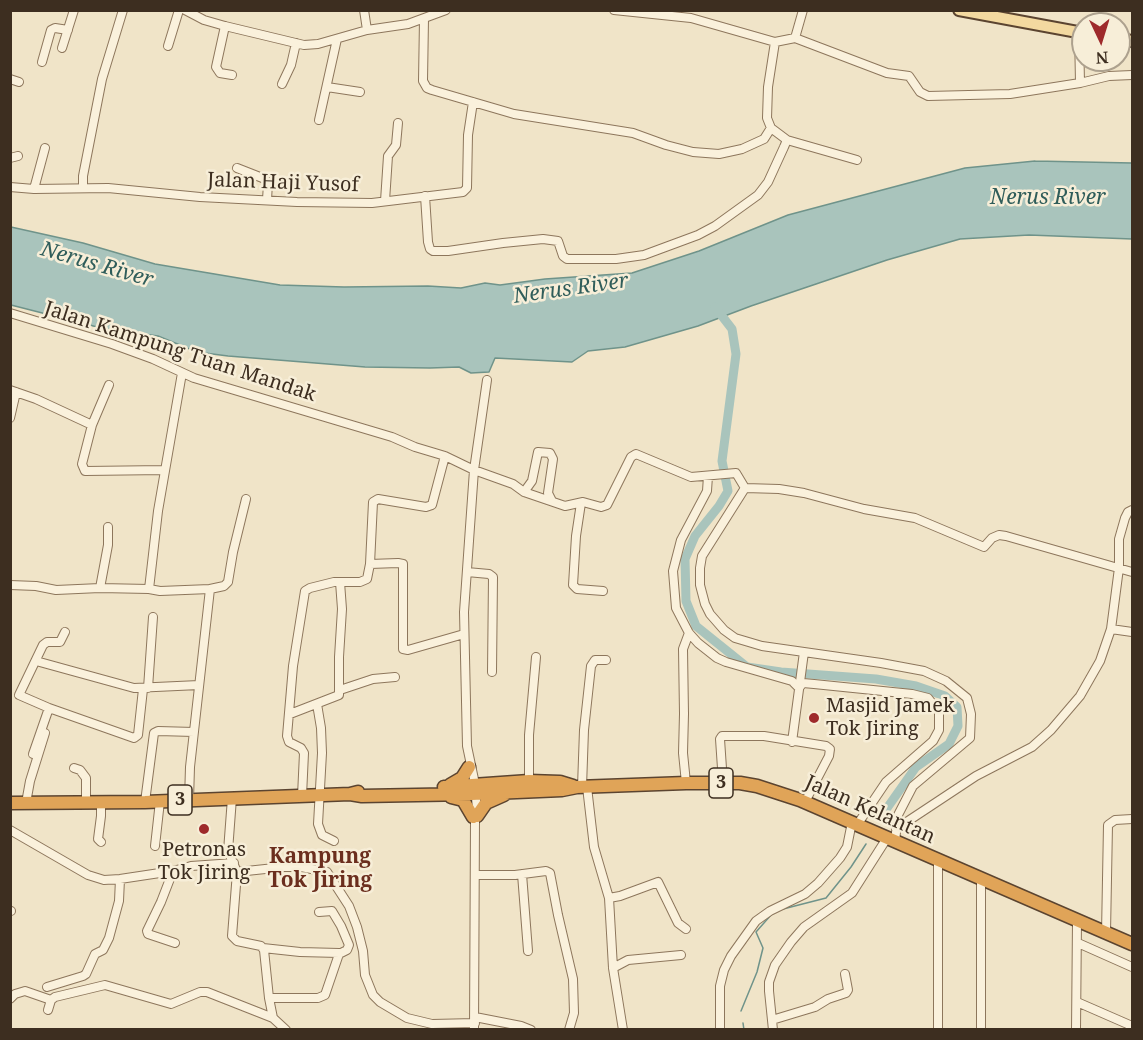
<!DOCTYPE html>
<style>
body{margin:0}
#map{position:relative;width:1143px;height:1040px;overflow:hidden;background:#f0e4c8;font-family:"Noto Serif",serif}
canvas{display:block}
.frame{position:absolute;inset:0;border:12px solid #3d2e20;pointer-events:none}
.north{position:absolute;left:1071px;top:12px;width:60px;height:60px;box-sizing:border-box;background:#f7eed8;border:2px solid #ada18e;border-radius:50%;rotate:176deg;font-size:16px;font-weight:700;line-height:24px;text-align:center;color:#3d2e20}
.north::after{content:'';display:block;margin:auto;width:21px;height:27px;background:#9e2a2b;clip-path:polygon(50% 0,100% 100%,50% 72%,0 100%)}
</style>
<div id="map">
<canvas width="1143" height="1040"></canvas>
<div class="frame"></div>
<div class="north">N</div>
</div>
<script>
const g = document.querySelector('canvas').getContext('2d');
g.lineJoin = 'round';
function paint(path, color) { g.fillStyle = color; g.fill(path, 'evenodd'); }
const poly = rows => new Path2D(rows.map(r => 'M' + r).join(''));
function stroke(path, color, width, dash) { g.strokeStyle = color; g.lineWidth = width; g.lineCap = dash ? 'butt' : 'round'; g.setLineDash(dash || []); g.stroke(path); }
function drawText(font, color, halo, rows, align = 'center') {
  g.font = font + ' "Noto Serif",serif'; g.lineWidth = 5; g.setLineDash([]); g.textBaseline = 'middle'; g.strokeStyle = halo; g.fillStyle = color; for (const [text, x, y, turn = 0] of rows) {
    g.save(); g.translate(x, y); g.rotate((+turn || 0) * Math.PI / 180); g.textAlign = isNaN(turn) ? turn : align; if (halo) g.strokeText(text, 0, 0); g.fillText(text, 0, 0); g.restore();
  }
}
const water = poly([
 [1035,161,1132,163,1132,239,1029,235,960,239,887,260,751,306,698,326,625,347,588,351,572,362,495,358,489,372,471,373,459,367,430,368,365,367,228,356,197,352,158,336,105,329,11,305,11,227,83,243,155,264,280,285,344,287,428,286,461,288,485,283,500,285,545,279,632,273,699,251,788,215,965,168,1035,161]
]);
paint(water, '#a9c4bc');
stroke(water, '#6f938a', 1.5);
stroke(poly([
 [783,909,826,898,851,867,866,844],
 [741,1011,757,972,763,948,756,932,771,915],
 [743,1023,744,1030]
]), '#6f938a', 1.5);
stroke(poly([
 [715,307,732,329,736,354,722,461,728,491,719,506,695,536,685,559,686,601,696,626,747,667,781,672,876,679,916,686,945,696,957,707,958,726,949,744,916,767,880,818]
]), '#a9c4bc', 9);
const minor = poly([
 [185,10,204,20,225,26,304,45,318,44,367,30],
 [364,10,367,30,408,24,446,10],
 [614,10,691,18,775,42,795,38,887,73,909,76,920,92,928,96,1010,94,1080,83,1109,76,1132,75],
 [424,19,423,81,427,88,432,90,514,114,633,133,666,145,693,152,719,154,742,149,764,139,771,128],
 [225,26,216,67,220,73,232,75],
 [1079,32,1080,83],
 [795,38,803,10],
 [168,46,179,10],
 [62,48,74,10],
 [42,62,51,30,55,28,68,30],
 [10,79,19,82],
 [282,84,291,65,296,43],
 [327,87,360,92],
 [319,120,337,39],
 [787,140,857,160],
 [10,158,18,156],
 [237,168,265,179,268,183,267,200],
 [10,187,34,189,108,188,200,197,297,202,372,203,463,192,467,188,468,135,473,102],
 [83,187,83,176,102,79,123,10],
 [34,189,45,148],
 [425,196,428,242,430,249,433,251,448,251,503,243,543,239,558,241,563,256,567,259,616,259,644,255,698,235,715,226,758,195,768,182,784,147,787,140,771,128,767,118,768,87,775,42],
 [385,201,388,156,396,145,398,123],
 [10,313,112,344,153,359,194,378,392,437,415,447,445,456,474,470,513,484,524,492,565,506,583,502,601,507,607,505,631,457,636,454,691,477,736,473,745,488],
 [182,373,158,511,149,589,160,591,210,589,190,767,189,800],
 [10,390,36,399,92,425,82,464,85,471,165,470],
 [10,418,16,392],
 [92,425,109,385],
 [708,476,707,491,681,540,673,571,676,608,689,633,698,643,717,658,726,662,792,681,799,688,803,683,814,684,912,694,928,698,939,712,939,730,933,741,886,782,857,825],
 [745,488,702,556,700,568,700,585,705,604,710,614,724,630,735,638,762,646,881,663,924,671,946,681,967,698,971,714,970,738,913,786,898,815,895,841],
 [745,488,779,489,804,493,864,509,915,518,984,547,992,538,999,535,1006,536,1132,572],
 [524,492,532,481,538,452,550,453,553,459,548,493,552,501],
 [581,503,576,536,573,585,577,589,603,591],
 [370,564,398,563,403,564,403,649,408,650,464,634],
 [467,572,489,574,493,577,492,672],
 [10,585,36,586,56,590,100,588,149,589],
 [100,588,108,545,108,527],
 [210,589,224,586,228,582,233,552,246,499],
 [1111,629,1132,632],
 [65,632,60,642,47,642,43,645,19,695,49,708,134,738,138,735,143,689],
 [36,661,134,688,199,685],
 [148,688,153,617],
 [340,690,373,679,395,677],
 [317,704,321,728,322,753,318,824,322,835,334,841],
 [290,714,339,695,339,657,342,609,340,582],
 [792,742,804,652],
 [33,754,49,708],
 [74,768,80,770,86,778,86,802],
 [529,781,529,735,536,657],
 [686,783,683,753,684,714,683,649,689,633],
 [723,783,720,739,722,736,764,736,826,746,830,749,829,756,805,802],
 [582,787,584,730,591,666,595,660,606,660],
 [587,787,594,847,609,898,620,896,658,882,678,923,686,929],
 [302,796,304,753,301,748,289,742,287,736,293,666,305,591,310,588,334,582,360,582,367,579,370,564,373,502,378,499,426,507,432,505,445,456],
 [232,798,228,851,237,872,232,936,237,941,261,946,264,950,269,998,273,1018],
 [145,802,154,733,158,731,194,732],
 [26,803,30,781,45,733],
 [896,829,976,776,1032,747,1051,730,1080,696,1100,661,1111,629,1119,568,1119,539,1125,518,1128,512,1132,510],
 [10,830,88,875,104,880,120,879,173,871,191,866,234,863],
 [101,842,98,839,101,816,101,802],
 [155,846,160,801],
 [938,861,938,1030],
 [173,871,161,902,147,931,148,934,175,943],
 [237,872,284,867,301,867,327,872,349,906,357,927,363,951,365,975,373,995,380,1002,407,1018,432,1024,475,1023],
 [522,874,528,951],
 [475,875,515,875,546,871,550,873,558,915,573,979,574,1013,569,1030],
 [981,880,981,1030],
 [609,898,613,968,623,1030],
 [10,911,11,911],
 [1106,933,1108,825,1115,820,1132,819],
 [1078,943,1132,967],
 [263,948,300,952,339,953],
 [613,968,628,960,681,955],
 [47,987,83,976,86,974,95,954,103,950,109,938,119,901,120,879],
 [269,998,318,998,325,995,339,954,347,950,349,945,341,926,332,911,319,912],
 [10,999,15,994,25,991,51,1000],
 [1077,1002,1132,1026],
 [48,1010,51,1000,55,997,105,985,171,1004,200,992,207,992,273,1018,286,1030],
 [475,1017,521,1026,531,1030],
 [772,1020,815,1007,828,999,846,993,848,990,845,974],
 [474,1030,475,820,477,811,475,784,467,746,464,612,474,470,487,380],
 [720,1030,720,986,724,970,731,956,756,921,770,911,805,894,818,883,840,858,847,847,852,822],
 [773,1030,769,991,769,982,775,965,791,942,804,927,852,893,887,838],
 [1076,1030,1077,921]
]);
const major = poly([
 [959,10,1083,33],
 [1119,39,1132,41]
]);
const highway = poly([
 [450,785,462,778,469,767],
 [444,787,529,781,560,782,573,786],
 [350,794,362,796,471,794,562,790,577,787,686,783,740,783,757,786,800,800,1132,944],
 [451,797,463,800,473,817],
 [10,803,145,802,350,794,358,792],
 [477,816,486,803,504,795]
]);
stroke(minor, '#8d765c', 10);
stroke(major, '#5b4430', 14);
stroke(highway, '#5b4430', 15);
stroke(minor, '#faf1dc', 8);
stroke(major, '#f3d9a0', 10);
stroke(highway, '#e0a458', 12);
for (const [x, y, r, color] of [
 [814,718,6,"#9e2a2b"],
 [204,829,6,"#9e2a2b"]
]) { const dot = new Path2D(); dot.arc(x, y, r, 0, 2 * Math.PI); g.fillStyle = color; g.fill(dot); stroke(dot, '#f7eed8', 2); }
for (const [x, y, w] of [
 [721,783,24],
 [180,800,24]
]) { const box = new Path2D(); box.roundRect(x - w / 2, y - 15, w, 30, 4.5); g.fillStyle = '#f7eed8'; g.fill(box); stroke(box, '#3d2e20', 1.5); }
drawText('bold 18px', '#3d2e20', null, [
 ["3",721,783],
 ["3",180,800]
]);
drawText('20px', '#3d2e20', '#f7eed8', [
 ["Jalan Haji Yusof",283,183,2],
 ["Jalan Kampung Tuan Mandak",180,352,18],
 ["Jalan Kelantan",870,810,24]
]);
drawText('20px', '#3d2e20', '#f7eed8', [
 ["Masjid Jamek",826,706],
 ["Tok Jiring",826,729],
 ["Petronas",204,850,"center"],
 ["Tok Jiring",204,873,"center"]
], 'left');
drawText('italic 21px', '#2f5d5a', '#f7eed8', [
 ["Nerus River",1048,198],
 ["Nerus River",97,265,16],
 ["Nerus River",571,289,-8]
]);
drawText('bold 21px', '#6b2e1e', '#f7eed8', [
 ["Kampung",320,857],
 ["Tok Jiring",320,881]
]);
</script>
